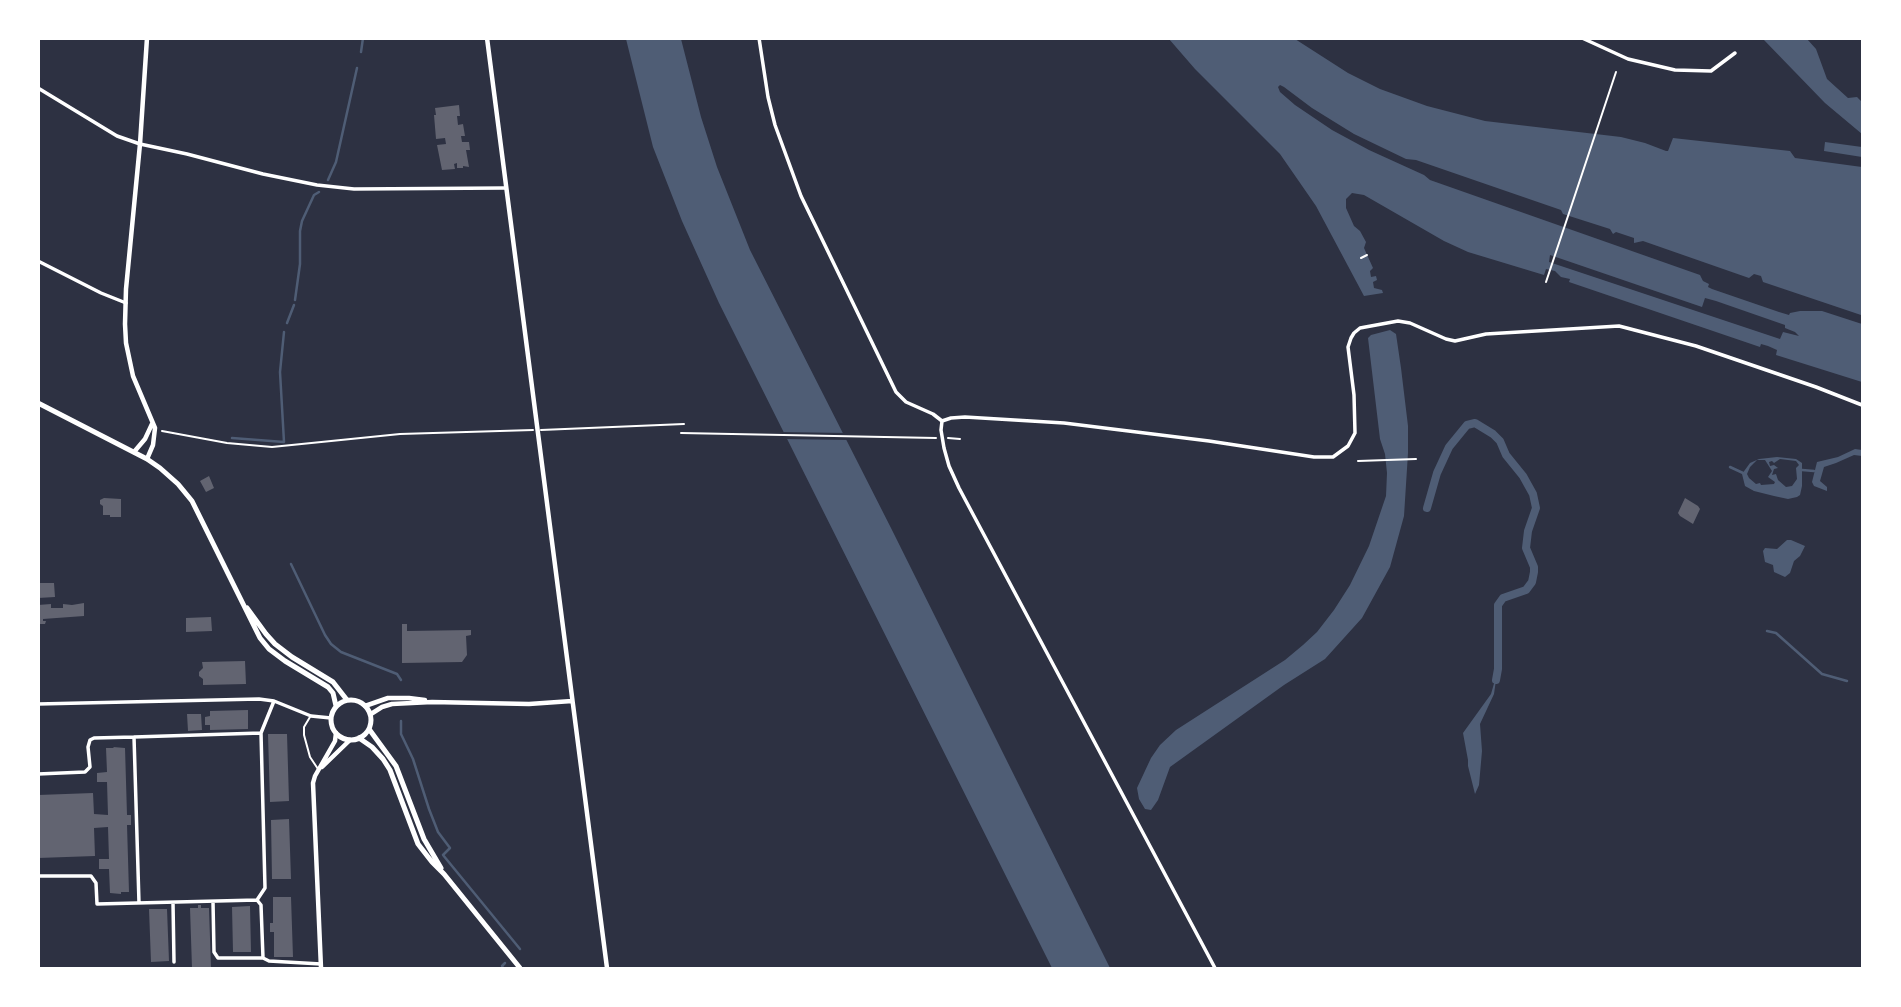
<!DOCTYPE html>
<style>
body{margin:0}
#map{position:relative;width:1901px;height:1007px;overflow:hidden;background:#2d3142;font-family:Inter,sans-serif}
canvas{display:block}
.frame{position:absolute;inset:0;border:40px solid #fff;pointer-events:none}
</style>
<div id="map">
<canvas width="1901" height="1007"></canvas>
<div class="frame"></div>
</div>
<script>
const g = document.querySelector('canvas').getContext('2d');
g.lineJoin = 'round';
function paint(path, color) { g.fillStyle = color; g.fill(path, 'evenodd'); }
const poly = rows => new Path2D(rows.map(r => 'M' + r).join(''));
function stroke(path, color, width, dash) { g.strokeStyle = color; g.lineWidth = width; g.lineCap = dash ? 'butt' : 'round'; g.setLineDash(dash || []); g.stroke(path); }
paint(poly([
 [626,39,681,39,701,117,717,167,750,250,891,528,1110,968,1052,968,719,303,682,221,653,147],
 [1169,39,1295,39,1348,73,1380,89,1427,106,1485,121,1621,137,1645,143,1666,151,1668,151,1673,138,1790,151,1795,158,1862,167,1862,314,1861,315,1763,282,1761,276,1754,274,1749,278,1643,241,1634,243,1634,238,1616,232,1613,234,1610,229,1563,214,1561,210,1416,160,1406,159,1354,134,1312,108,1284,87,1280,85,1278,87,1280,92,1295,105,1332,130,1369,150,1424,175,1430,180,1700,275,1703,281,1709,284,1708,287,1712,289,1779,312,1789,315,1790,313,1800,311,1822,311,1862,324,1862,382,1776,355,1777,350,1768,346,1761,344,1760,347,1569,282,1570,279,1561,277,1555,271,1546,269,1544,275,1468,252,1444,241,1364,195,1352,193,1346,199,1346,208,1354,226,1360,231,1366,242,1364,248,1373,268,1370,271,1371,277,1376,276,1377,280,1373,282,1374,288,1382,290,1383,293,1364,296,1316,206,1280,154,1195,69],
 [1550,255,1702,307,1705,298,1716,301,1785,325,1785,328,1795,332,1799,336,1783,332,1780,339,1549,262],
 [1763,39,1807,39,1816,49,1827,79,1848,98,1857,97,1862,102,1862,134,1825,103],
 [1825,142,1862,147,1862,157,1824,151],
 [1390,330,1396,334,1401,368,1408,426,1408,453,1404,516,1390,567,1362,618,1325,659,1284,685,1170,767,1158,800,1151,810,1145,809,1139,799,1137,788,1151,758,1160,745,1176,730,1285,660,1303,645,1317,632,1334,610,1350,585,1369,546,1386,496,1387,473,1385,454,1380,439,1368,338,1371,335],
 [1855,449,1862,450,1862,456,1854,455,1836,463,1824,467,1820,481,1827,487,1827,491,1814,486,1812,482,1817,462,1838,457],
 [1777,457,1796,459,1802,463,1802,486,1800,495,1797,497,1788,499,1774,496,1754,491,1745,486,1742,474,1750,463,1759,459],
 [1780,459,1796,461,1799,465,1796,468,1797,479,1792,486,1786,487,1778,480,1776,474,1772,475,1774,469,1778,468,1774,465,1770,466,1769,462,1772,461,1774,463],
 [1757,460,1765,460,1772,471,1768,477,1775,482,1774,484,1761,485,1760,483,1756,484,1749,478,1747,474,1750,467],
 [1787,540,1791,540,1805,546,1800,556,1794,561,1790,573,1785,577,1774,572,1773,565,1765,562,1763,551,1765,548,1777,549],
 [1497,673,1494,694,1480,724,1482,751,1479,785,1475,794,1468,766,1468,760,1463,733,1491,694]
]), '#4f5d75');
paint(poly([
 [780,432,846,433,850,440,783,439]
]), '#2d3142');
stroke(poly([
 [361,52,363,38],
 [328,180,336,162,357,68],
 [295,300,300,264,300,231,302,221,314,195,319,192],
 [287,323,294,305],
 [232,438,284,442,280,372,284,332],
 [1730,467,1743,473],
 [1802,470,1814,471],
 [291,564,325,635,331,644,341,652,397,674,401,680],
 [1767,631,1776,633,1822,674,1847,681],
 [401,721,401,734,413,759,429,809,438,832,450,848,443,855,520,949],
 [503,968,502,966,505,963]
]), '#4f5d75', 2.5);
stroke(poly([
 [1427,508,1437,473,1449,447,1467,425,1475,423,1493,434,1500,441,1506,455,1523,476,1533,494,1536,508,1528,531,1526,548,1534,567,1534,572,1532,582,1526,590,1503,598,1498,605,1498,669,1496,680]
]), '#4f5d75', 8);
paint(poly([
 [459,105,460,116,457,116,458,125,463,124,465,136,461,136,462,142,469,142,470,150,466,150,469,167,463,166,463,168,457,168,457,163,454,164,455,169,442,170,437,145,446,144,445,138,436,139,434,115,436,115,435,108],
 [209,476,214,488,206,492,200,481],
 [104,498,121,499,121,517,110,517,110,515,103,515,103,506,100,504,100,500],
 [1685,498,1698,506,1700,509,1693,524,1680,516,1678,513],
 [38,583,54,583,55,597,38,598],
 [84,603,84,616,43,619,43,621,46,621,45,624,38,624,40,621,38,605,51,604,51,608,63,608,63,604,72,605],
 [211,617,212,631,186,632,186,618],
 [402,624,407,624,407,631,471,630,471,635,466,636,467,655,462,662,402,663],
 [245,661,246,684,203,685,203,679,199,676,199,672,203,668,202,662],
 [248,710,248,729,210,730,210,725,205,725,205,717,210,716,210,711],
 [187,714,201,714,202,730,188,731],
 [268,734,287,734,289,801,270,802],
 [113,747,125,748,127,815,131,815,131,825,127,825,129,892,121,892,121,894,110,893,109,869,99,869,99,859,109,859,108,827,94,828,95,856,38,858,38,795,93,793,94,814,108,815,107,782,97,782,97,773,107,772,106,748,114,748],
 [289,819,291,879,272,879,271,820],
 [273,897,291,897,293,957,274,957,274,932,270,932,270,923,273,923],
 [198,905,201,905,201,908,209,908,211,968,192,968,190,908,198,908],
 [250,906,251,952,233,952,232,907],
 [149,909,167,909,169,961,151,962]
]), '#626471');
stroke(poly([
 [1361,258,1367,255],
 [1546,282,1616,72],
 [162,431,227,443,272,447,400,434,533,430],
 [681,433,936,438],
 [948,438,960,439],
 [1358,461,1416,459]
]), '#fff', 2);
stroke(poly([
 [541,430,684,424],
 [310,717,304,727,304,735,310,757,318,769]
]), '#fff', 2);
stroke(poly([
 [759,38,768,97,775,125,801,196,819,233,896,392,906,402,933,414,942,421],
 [1582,38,1628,59,1675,70,1711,71,1735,53],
 [38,88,117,136,140,144,187,154,263,174,317,185,354,189,505,188],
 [38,261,101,293,126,303],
 [38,704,259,699,274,701,311,716,331,718],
 [38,774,85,772,90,767,88,747,90,740,94,738,134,737],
 [38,876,91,876,96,883,97,904,257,900],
 [257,900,265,888,261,733,274,701],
 [257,900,261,905,263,958],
 [213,902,214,952,218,958,263,958,269,961,321,964],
 [139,903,134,737,261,733],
 [173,903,174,962],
 [1215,968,959,488,949,466,944,448,941,430,942,421,951,418,965,417,1064,423,1209,441,1314,457,1333,457,1348,446,1355,433,1354,395,1348,347,1351,338,1354,333,1360,328,1398,321,1410,323,1446,339,1455,341,1486,334,1619,326,1696,346,1816,387,1862,405]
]), '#fff', 3.5);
stroke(poly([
 [487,38,607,968],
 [365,706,388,698,409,698,425,700],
 [371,714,382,707,392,704,432,702,529,704,572,701]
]), '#fff', 4.5);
stroke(poly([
 [134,452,145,439,152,424],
 [147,459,153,445,155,428,133,376,126,343,125,324,126,289,140,144,147,38],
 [322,767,350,740],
 [321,968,313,783,315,776,335,741,336,733]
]), '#fff', 4.5);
stroke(poly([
 [38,403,147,459,160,468,178,484,192,501,260,638,269,649,285,661,328,687,333,693,336,706],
 [247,608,266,634,275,644,292,657,333,682,347,700],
 '331 720a20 20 0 1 1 40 0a20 20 0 1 1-40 0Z',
 [369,729,396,766,424,839,441,868],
 [359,738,372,747,383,759,390,770,418,844,432,862,444,874,520,968]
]), '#fff', 5);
</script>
